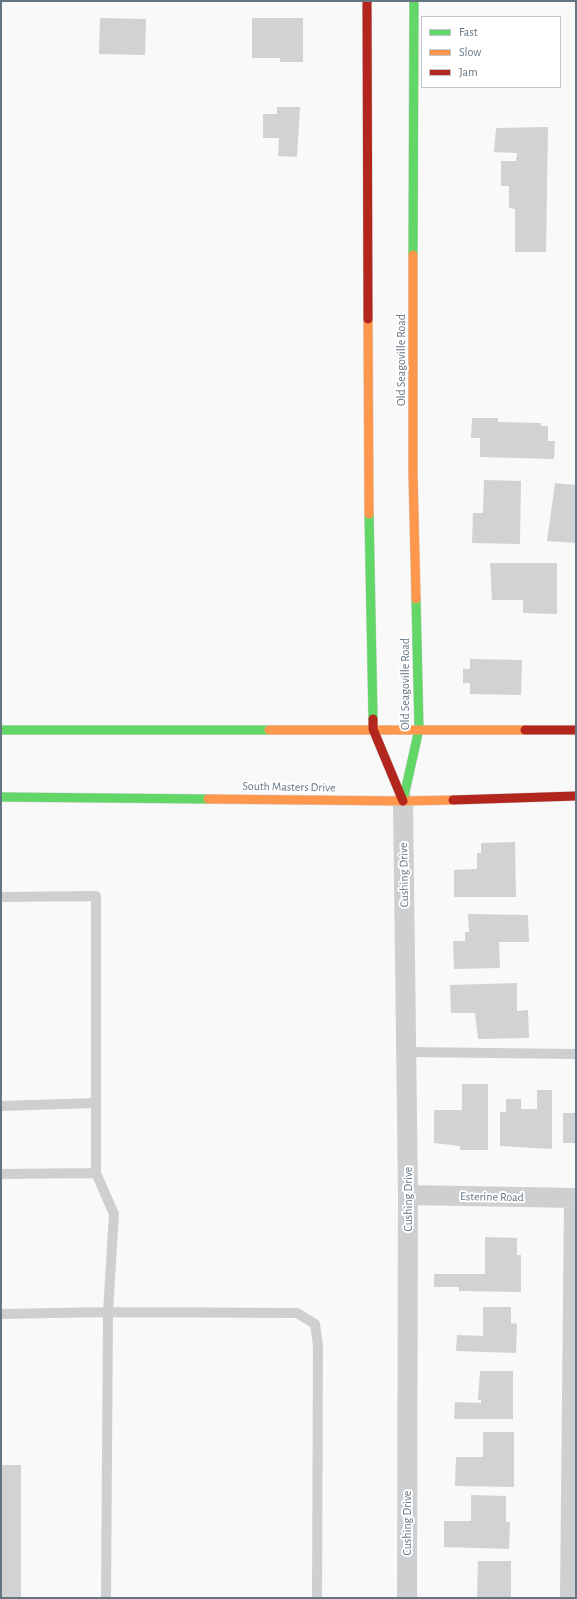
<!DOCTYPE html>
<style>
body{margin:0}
#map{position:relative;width:577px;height:1599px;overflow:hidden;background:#f9f9f9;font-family:"Alegreya Sans",sans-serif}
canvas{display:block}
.frame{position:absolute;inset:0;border:2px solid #657683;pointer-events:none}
.legend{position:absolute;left:421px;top:16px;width:140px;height:72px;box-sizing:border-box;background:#fff;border:1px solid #c1c8cd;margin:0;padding:5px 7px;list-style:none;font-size:12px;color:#657683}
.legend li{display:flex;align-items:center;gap:8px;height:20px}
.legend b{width:20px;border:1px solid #c1c8cd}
</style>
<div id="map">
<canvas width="577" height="1599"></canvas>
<div class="frame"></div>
<ul class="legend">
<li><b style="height:5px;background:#63d668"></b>Fast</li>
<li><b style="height:5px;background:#ff974d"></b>Slow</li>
<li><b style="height:5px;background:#b3261e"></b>Jam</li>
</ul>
</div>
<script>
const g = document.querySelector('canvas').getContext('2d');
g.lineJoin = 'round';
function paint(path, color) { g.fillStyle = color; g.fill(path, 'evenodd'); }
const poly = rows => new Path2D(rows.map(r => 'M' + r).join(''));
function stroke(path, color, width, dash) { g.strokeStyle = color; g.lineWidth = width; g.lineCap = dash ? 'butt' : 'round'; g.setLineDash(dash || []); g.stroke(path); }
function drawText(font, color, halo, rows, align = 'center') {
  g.font = font + ' "Alegreya Sans",sans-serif'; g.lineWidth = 4; g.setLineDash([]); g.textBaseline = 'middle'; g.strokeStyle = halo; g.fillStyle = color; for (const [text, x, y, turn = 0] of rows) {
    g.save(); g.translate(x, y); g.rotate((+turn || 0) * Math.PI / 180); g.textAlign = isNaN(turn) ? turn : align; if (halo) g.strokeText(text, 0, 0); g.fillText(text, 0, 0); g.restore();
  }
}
paint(poly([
 [100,18,146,19,145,55,99,54],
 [252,18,303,18,303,62,280,62,280,58,252,58],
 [277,107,300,107,297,157,278,156,279,138,263,138,263,114,277,114],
 [548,127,546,252,515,252,515,209,509,208,509,186,501,186,501,161,516,161,517,153,494,152,496,128],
 [472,418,498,418,498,422,541,423,541,426,548,426,548,441,555,441,554,459,480,457,480,438,471,438],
 [484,480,521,481,520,544,472,543,473,513,483,513],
 [555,483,576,485,576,543,547,541],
 [490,563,557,563,557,614,523,613,523,600,492,600],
 [470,659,522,660,521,695,470,694,470,683,463,683,463,669,470,669],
 [515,842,516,897,454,897,454,870,477,869,477,853,481,853,481,843],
 [468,914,528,915,529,942,499,942,500,968,454,969,453,941,465,941,465,932,469,932],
 [517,983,517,1011,528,1010,529,1038,478,1039,475,1013,451,1013,450,985],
 [462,1084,488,1084,488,1150,460,1150,460,1146,434,1143,434,1110,462,1110],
 [537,1090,552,1090,552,1149,500,1146,500,1112,506,1112,506,1099,521,1099,521,1109,537,1109],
 [563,1113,576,1113,576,1143,563,1143],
 [485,1237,517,1238,517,1255,521,1255,521,1292,459,1291,459,1287,434,1287,434,1274,485,1274],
 [483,1307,511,1307,511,1323,517,1324,516,1353,456,1351,457,1335,483,1336],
 [480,1371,513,1371,513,1419,454,1419,455,1402,481,1403,481,1400,478,1400],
 [483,1432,514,1432,514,1487,455,1486,456,1457,483,1457],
 [1,1465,21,1465,21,1598,1,1598],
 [471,1495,506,1496,506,1522,510,1522,509,1549,444,1547,444,1521,471,1521],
 [478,1561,511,1561,511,1598,477,1598]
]), '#d0d2d3');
const fast = poly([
 [413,255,414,1],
 [369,514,373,719],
 [1,730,269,730],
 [1,797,208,799],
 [403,801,419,729,416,599]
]);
const slow = poly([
 [413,255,413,474,416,599],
 [368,319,369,514],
 [269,730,525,730],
 [208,799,403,801,453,800]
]);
const jam = poly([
 [367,1,368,319],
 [373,719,373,729,403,801],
 [525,730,576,730],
 [453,800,576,796]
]);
stroke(fast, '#d5d6d7', 10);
stroke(slow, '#d5d6d7', 10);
stroke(jam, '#d5d6d7', 10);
stroke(poly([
 [1,897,96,896,96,1173,114,1214,108,1312,297,1313,315,1324,318,1346,317,1598],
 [406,1052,576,1054],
 [1,1106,96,1103],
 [1,1174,96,1173],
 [1,1314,108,1312,106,1598]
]), '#cecfd0', 10);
stroke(poly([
 [403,801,408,1195,407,1598],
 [408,1195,576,1198],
 [570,1598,574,1198]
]), '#cecfd0', 20);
stroke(fast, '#63d668', 9);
stroke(slow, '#ff974d', 9);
stroke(jam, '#b3261e', 9);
drawText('12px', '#657683', '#fff', [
 ["Old Seagoville Road",401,360,-90],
 ["Old Seagoville Road",405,684,-90],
 ["South Masters Drive",289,787,1],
 ["Cushing Drive",404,875,-91],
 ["Esterine Road",492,1197,1],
 ["Cushing Drive",408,1199,-90],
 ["Cushing Drive",407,1523,-90]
]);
</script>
